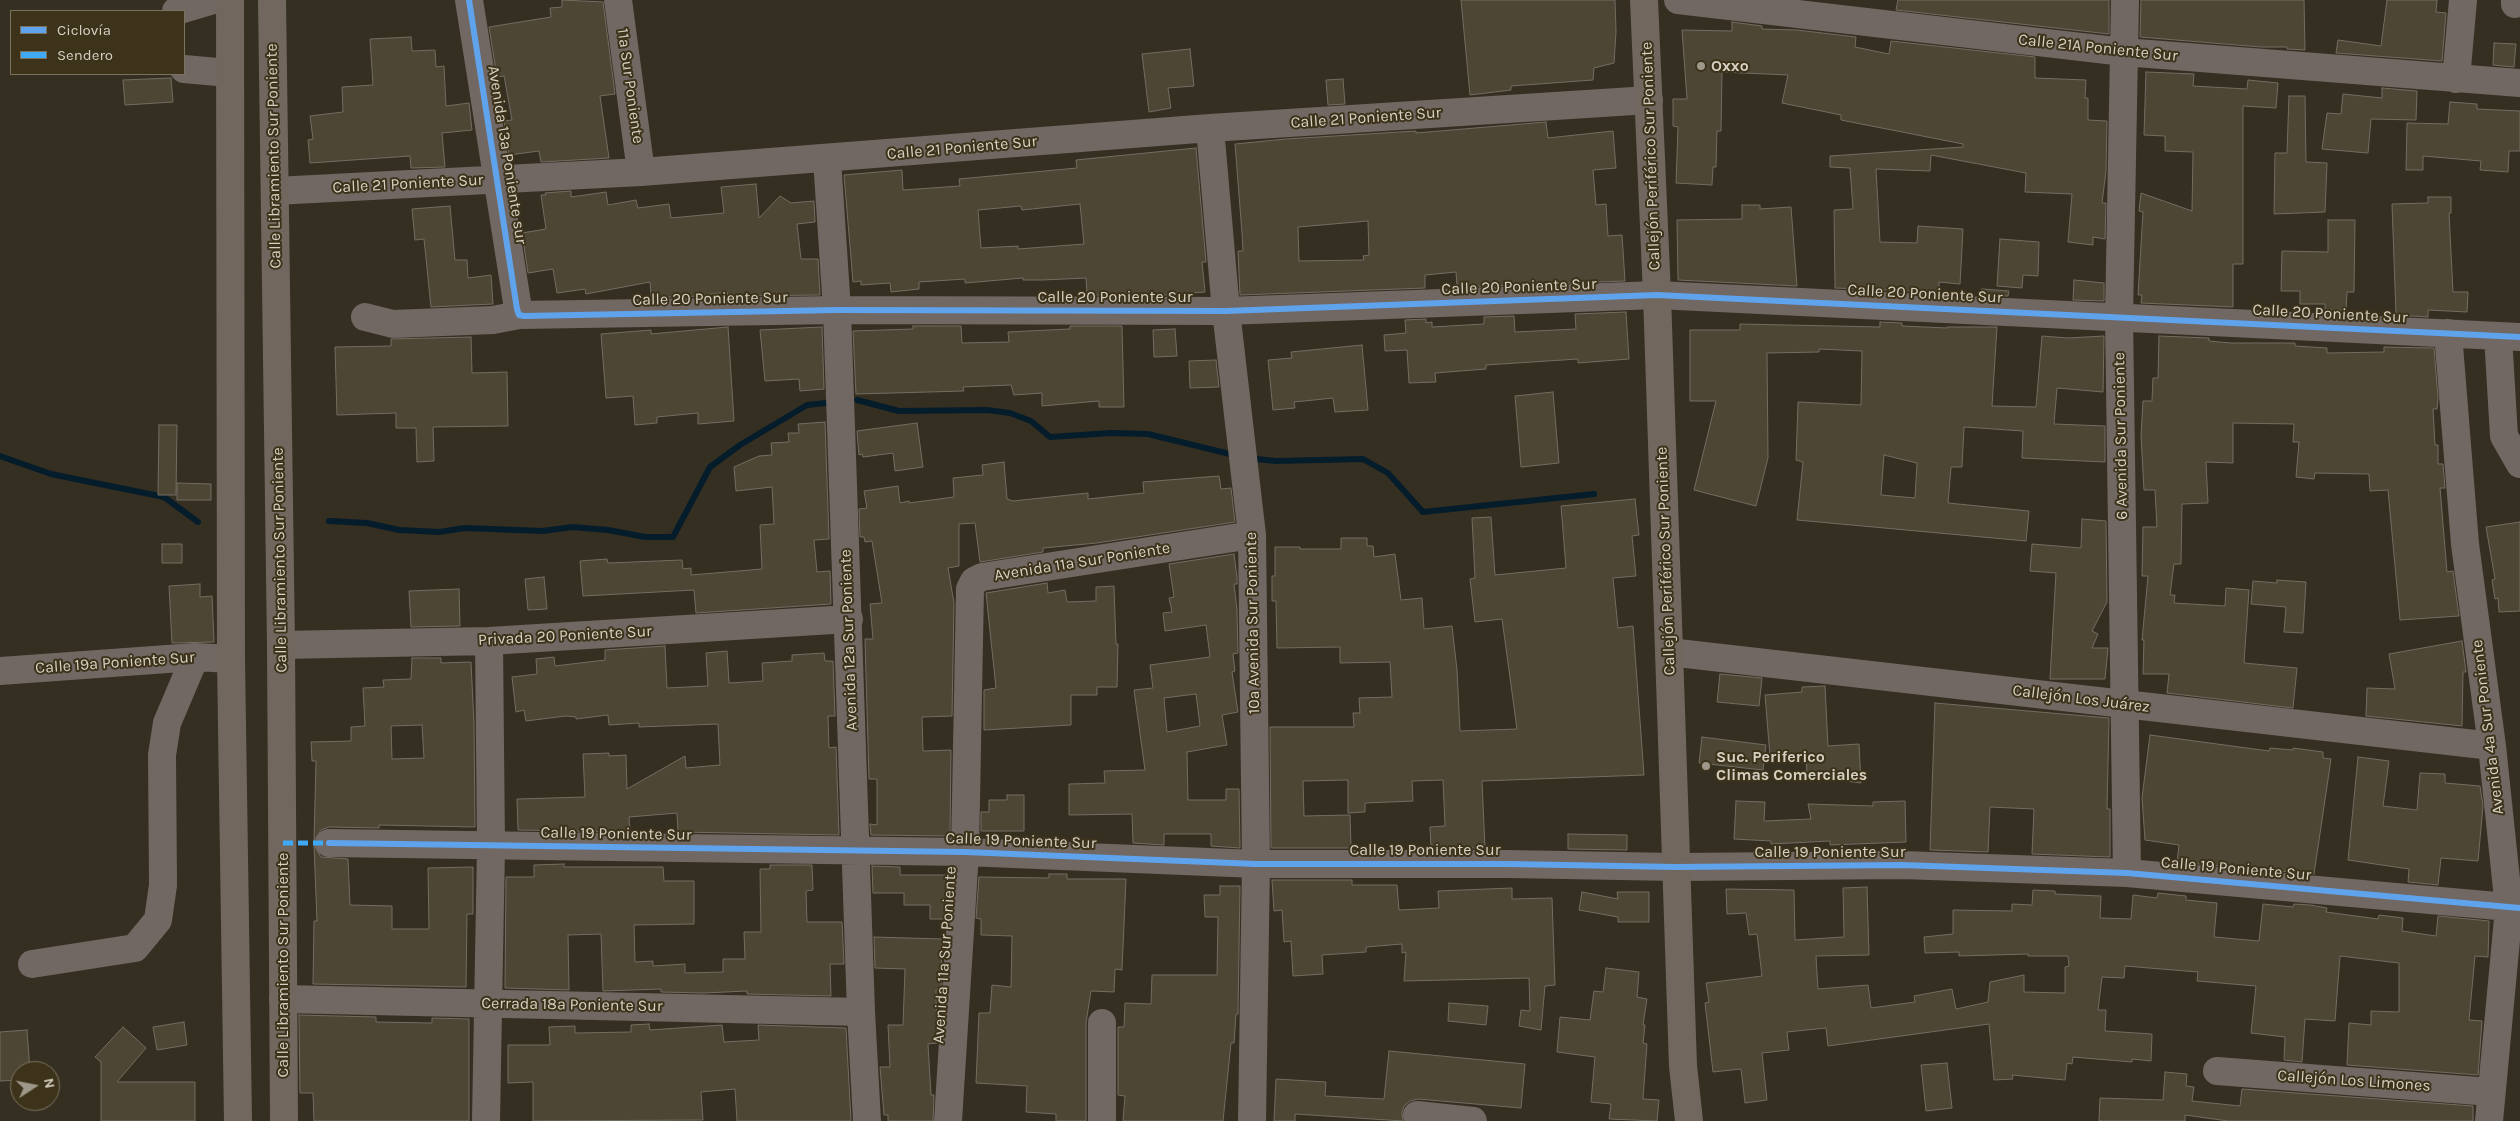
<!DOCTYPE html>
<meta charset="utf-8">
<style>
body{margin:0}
#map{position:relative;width:2520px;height:1121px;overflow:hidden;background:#352f22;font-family:Karla,sans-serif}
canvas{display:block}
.legend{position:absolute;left:10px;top:10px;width:175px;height:65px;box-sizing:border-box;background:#3d321a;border:1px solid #7b725e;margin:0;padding:6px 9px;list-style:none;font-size:15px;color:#d7d1c3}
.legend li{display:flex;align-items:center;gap:10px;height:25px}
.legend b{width:25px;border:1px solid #7b725e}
.north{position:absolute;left:10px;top:1061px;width:50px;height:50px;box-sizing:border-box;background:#3d321a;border:1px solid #7b725e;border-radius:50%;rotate:79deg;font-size:14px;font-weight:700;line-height:20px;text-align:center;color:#d7d1c3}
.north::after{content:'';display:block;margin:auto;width:18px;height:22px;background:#9e988b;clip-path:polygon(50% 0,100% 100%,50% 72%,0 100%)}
</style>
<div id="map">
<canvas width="2520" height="1121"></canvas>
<ul class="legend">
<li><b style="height:6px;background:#60a3ed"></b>Ciclovía</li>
<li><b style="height:6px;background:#3fa9f5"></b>Sendero</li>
</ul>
<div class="north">N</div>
</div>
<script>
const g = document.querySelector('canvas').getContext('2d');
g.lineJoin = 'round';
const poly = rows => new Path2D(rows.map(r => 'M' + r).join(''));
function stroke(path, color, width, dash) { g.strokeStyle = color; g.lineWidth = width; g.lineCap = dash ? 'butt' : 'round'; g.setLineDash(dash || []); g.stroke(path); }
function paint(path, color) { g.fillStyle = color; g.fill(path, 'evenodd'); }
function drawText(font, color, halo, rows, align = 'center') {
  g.font = font + ' Karla,sans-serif'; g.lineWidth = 4; g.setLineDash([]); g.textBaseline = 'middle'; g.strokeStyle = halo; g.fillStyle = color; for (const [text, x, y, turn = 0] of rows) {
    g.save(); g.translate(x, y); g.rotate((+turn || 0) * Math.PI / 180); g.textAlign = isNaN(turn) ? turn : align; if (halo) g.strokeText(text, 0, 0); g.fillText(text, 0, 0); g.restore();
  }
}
stroke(poly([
 [857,400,899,411,987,410,1010,413,1031,421,1050,437,1111,433,1148,434,1234,455],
 [0,456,51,474,164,497,198,522],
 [1256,459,1276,461,1363,459,1388,473,1423,512,1594,494],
 [329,521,367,523,399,530,439,532,465,528,543,531,572,527,608,530,645,537,673,537,710,467,740,445,807,405,826,403]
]), '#051c2b', 6);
const building = poly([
 [562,0,603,2,615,94,600,96,609,158,541,162,539,151,509,155,504,121,512,120,504,76,497,77,489,27,551,17,550,8,562,7,562,0],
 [1461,0,1615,0,1616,32,1614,63,1594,68,1593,80,1511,86,1511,90,1470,95,1461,0],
 [1898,0,2109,0,2109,34,1896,10,1898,0],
 [2141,0,2304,0,2305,50,2287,49,2287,47,2261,47,2140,37,2141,0],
 [2387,0,2437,0,2436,12,2446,13,2442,61,2336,53,2338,40,2381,46,2387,0],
 [1732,22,1762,26,1762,29,1797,30,1856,37,1855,47,1889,54,1891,41,2035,57,2035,78,2086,80,2085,98,2088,98,2088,120,2107,121,2106,171,2102,203,2106,203,2105,239,2093,237,2093,245,2068,242,2072,194,2025,192,2026,173,1931,155,1930,171,1876,169,1880,242,1917,243,1918,226,1963,229,1960,284,1939,282,1939,292,1835,288,1834,210,1853,209,1850,168,1830,167,1830,156,1963,147,1963,144,1841,120,1841,115,1782,103,1788,75,1722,72,1721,131,1717,131,1716,167,1713,167,1712,185,1676,183,1678,127,1673,126,1673,99,1687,99,1682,30,1732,31,1732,22],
 [411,37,412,51,435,50,436,67,444,66,446,106,469,103,472,130,442,133,445,167,411,168,410,156,310,163,308,140,313,139,310,116,343,112,342,87,373,85,370,39,411,37],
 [2494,43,2516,44,2514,67,2493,65,2494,43],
 [1190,49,1194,86,1168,88,1171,108,1149,112,1142,54,1190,49],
 [2146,72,2194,74,2193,86,2247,89,2248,80,2278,83,2276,108,2243,106,2243,264,2233,264,2233,307,2141,303,2142,295,2138,295,2143,212,2139,211,2141,193,2192,211,2193,152,2165,151,2165,136,2144,135,2146,72],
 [171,78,173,102,125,105,123,80,171,78],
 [1343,79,1345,104,1328,105,1326,80,1343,79],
 [2382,88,2417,91,2416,120,2371,119,2368,153,2322,149,2327,113,2341,114,2343,94,2382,98,2382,88],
 [2289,96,2305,96,2306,162,2327,163,2325,212,2274,214,2275,153,2287,153,2289,96],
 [2450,102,2477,104,2477,109,2520,111,2520,151,2509,151,2508,172,2480,170,2481,161,2423,156,2423,170,2406,170,2407,123,2448,124,2450,102],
 [1546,122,1548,138,1613,131,1616,168,1593,170,1596,205,1606,204,1608,236,1622,235,1625,281,1457,287,1456,272,1425,275,1425,288,1240,295,1238,251,1243,251,1242,233,1235,144,1286,139,1416,131,1416,133,1546,122],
 [1368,221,1369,255,1363,256,1364,260,1299,261,1298,227,1368,221],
 [1196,148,1206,262,1202,262,1205,292,1165,295,1087,295,1086,278,1042,280,1023,280,1023,278,965,283,965,279,919,282,919,289,891,292,890,283,861,285,861,281,853,282,844,175,902,170,903,190,960,186,959,179,1077,168,1076,160,1196,148],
 [1080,204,1084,244,1018,249,1018,246,981,248,978,210,1021,206,1022,210,1080,204],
 [756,184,759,218,780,196,791,203,814,201,815,222,797,224,801,259,818,259,820,295,728,296,727,292,687,297,651,297,650,282,586,294,585,289,557,293,553,269,528,273,522,233,546,229,541,195,546,195,545,193,571,191,571,197,606,192,608,205,636,200,638,208,669,204,671,218,724,213,721,187,756,184],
 [2428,197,2451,197,2451,213,2449,213,2453,292,2468,292,2467,312,2428,310,2428,317,2396,315,2392,204,2428,203,2428,197],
 [1742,205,1760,205,1760,209,1791,207,1797,286,1678,280,1677,220,1742,219,1742,205],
 [450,206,455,260,467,260,468,278,491,275,493,304,431,307,424,239,415,240,412,209,450,206],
 [2328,220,2355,220,2354,292,2347,292,2346,310,2325,310,2325,304,2300,304,2300,291,2281,291,2282,251,2328,252,2328,220],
 [2000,239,2039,242,2038,276,2023,275,2022,288,1997,286,2000,239],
 [2074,280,2104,283,2104,301,2073,300,2074,280],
 [1982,289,2009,291,2008,296,1981,295,1982,289],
 [1626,312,1629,359,1578,363,1578,359,1486,365,1486,369,1435,373,1436,382,1409,383,1407,350,1385,351,1384,335,1406,333,1405,320,1426,319,1426,323,1432,322,1432,327,1484,324,1484,317,1514,316,1515,332,1576,329,1575,314,1626,312],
 [1880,322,1902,323,1902,326,1947,328,1947,327,1997,327,1992,406,2036,407,2042,336,2068,338,2104,336,2103,392,2057,388,2054,424,2105,426,2105,462,2022,458,2023,431,1964,427,1962,467,1951,467,1948,503,2029,511,2026,541,1797,520,1803,462,1796,460,1798,402,1861,405,1862,351,1819,349,1819,352,1767,353,1768,458,1756,506,1694,490,1716,401,1690,401,1690,330,1740,330,1740,324,1880,327,1880,322],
 [1884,455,1917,463,1915,498,1881,495,1884,455],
 [913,326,961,326,962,343,1009,342,1008,332,1070,329,1070,326,1122,326,1124,407,1099,407,1099,401,1042,406,1042,393,1014,395,1011,385,963,387,964,391,856,394,853,331,913,329,913,326],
 [728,327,734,421,698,424,698,413,657,417,657,423,635,425,633,396,606,398,601,334,651,330,651,334,728,327],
 [822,327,824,389,800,391,799,379,765,381,760,330,822,327],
 [1175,329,1177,356,1154,357,1153,330,1175,329],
 [2159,336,2209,338,2209,341,2231,343,2295,343,2295,346,2327,348,2327,353,2384,352,2384,347,2434,348,2438,398,2437,409,2433,409,2435,445,2438,445,2438,464,2443,464,2445,488,2440,488,2447,572,2453,571,2459,616,2400,620,2388,490,2370,491,2369,474,2315,473,2314,479,2296,477,2299,442,2293,442,2294,424,2233,423,2233,463,2206,462,2208,503,2182,504,2181,564,2174,564,2170,595,2175,595,2174,603,2225,606,2226,588,2249,590,2244,663,2297,668,2293,708,2167,693,2169,674,2143,674,2144,640,2142,640,2148,576,2142,576,2143,527,2157,527,2155,490,2144,490,2141,435,2143,401,2152,401,2153,378,2158,378,2159,336],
 [471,337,472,373,507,372,508,426,433,427,434,461,417,462,416,428,396,428,396,413,337,415,335,347,391,346,391,339,471,337],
 [1362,345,1368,410,1335,412,1333,398,1294,402,1295,408,1273,410,1268,360,1292,358,1291,352,1362,345],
 [1216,360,1219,387,1190,388,1189,361,1216,360],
 [1553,392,1559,463,1521,467,1515,396,1553,392],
 [825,422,829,539,814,540,817,572,830,571,831,604,696,613,694,590,583,596,580,561,607,559,608,563,682,560,683,569,691,568,691,575,762,569,760,525,774,524,772,487,736,491,734,467,759,456,772,455,771,443,789,442,788,433,799,433,798,424,825,422],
 [917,423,923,467,895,471,893,453,863,457,862,454,859,455,857,431,917,423],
 [159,425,177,425,176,495,158,495,159,425],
 [1004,462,1007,499,1013,501,1088,493,1088,499,1144,493,1143,482,1219,476,1221,489,1231,488,1235,522,1097,543,1043,548,1043,552,980,562,975,523,959,524,959,566,948,568,954,603,952,716,922,717,923,751,951,750,950,836,871,835,870,824,877,825,877,779,869,779,865,639,873,639,870,604,882,603,872,541,865,542,864,537,860,537,859,509,867,508,864,491,898,486,900,503,909,501,909,503,954,497,953,478,983,475,982,465,1004,462],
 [177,483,211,484,211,500,177,500,177,483],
 [1635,499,1639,535,1632,536,1636,576,1613,578,1618,628,1633,626,1644,775,1482,781,1485,848,1431,848,1430,827,1445,826,1443,780,1412,781,1413,801,1365,803,1365,812,1348,813,1348,780,1303,781,1304,816,1350,815,1351,848,1271,848,1270,727,1354,727,1353,713,1360,713,1359,698,1392,697,1390,662,1340,663,1340,647,1277,648,1276,601,1272,601,1272,576,1275,576,1275,547,1300,547,1300,549,1341,549,1341,538,1367,538,1367,546,1373,546,1374,557,1395,554,1401,600,1422,598,1424,629,1452,626,1457,670,1460,731,1517,729,1502,619,1475,622,1470,579,1475,578,1472,518,1491,517,1495,575,1566,568,1561,506,1635,499],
 [2082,519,2106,521,2107,602,2092,631,2098,634,2092,648,2108,648,2105,679,2050,679,2056,573,2030,571,2032,544,2081,548,2082,519],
 [2520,522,2520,611,2499,612,2498,598,2495,599,2492,580,2495,579,2486,527,2520,522],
 [162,544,182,544,182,563,162,563,162,544],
 [1234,554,1237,577,1237,584,1234,584,1237,610,1238,653,1233,654,1235,671,1232,672,1238,712,1222,715,1227,745,1187,752,1188,800,1226,800,1226,789,1239,789,1240,848,1211,846,1211,834,1164,834,1164,845,1133,843,1132,814,1069,815,1069,784,1105,783,1104,771,1145,770,1134,690,1153,688,1150,665,1210,657,1206,625,1165,631,1163,613,1172,612,1169,598,1174,597,1169,564,1234,554],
 [1196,694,1200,726,1167,732,1164,698,1196,694],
 [544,577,547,609,528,610,525,579,544,577],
 [2277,580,2306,582,2303,633,2284,632,2286,607,2251,604,2253,581,2277,583,2277,580],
 [1047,583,1048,593,1065,590,1067,602,1096,601,1096,587,1114,586,1116,644,1118,644,1117,687,1097,687,1097,695,1071,695,1071,725,984,730,984,690,996,688,986,593,1047,583],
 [200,584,200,597,212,596,214,642,172,643,169,586,200,584],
 [459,589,460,626,411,627,409,591,459,589],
 [2462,641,2466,672,2463,672,2462,726,2366,716,2367,688,2395,689,2389,654,2462,641],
 [665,646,667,688,708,686,706,653,727,651,729,683,763,681,762,663,792,661,792,655,824,653,825,661,833,661,835,716,828,716,829,748,836,747,839,835,678,832,677,813,629,817,630,832,518,830,517,799,585,797,583,754,609,753,609,756,626,755,627,789,685,756,686,768,720,765,718,724,639,727,639,723,609,725,608,715,576,719,576,717,566,716,526,721,524,710,516,712,512,677,537,674,536,659,554,657,555,666,605,660,605,650,665,646],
 [412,658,441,658,441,663,471,662,474,724,475,827,379,825,379,828,329,827,321,830,314,841,316,761,312,761,311,742,351,741,351,727,365,726,363,688,384,687,383,680,411,679,412,658],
 [422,725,424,758,392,759,391,726,422,725],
 [1720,674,1762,678,1759,706,1717,702,1720,674],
 [1825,686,1828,746,1859,744,1861,783,1807,776,1806,753,1770,756,1765,695,1802,692,1802,687,1825,686],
 [1935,703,2109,718,2107,809,2110,809,2110,857,2032,854,2034,809,1990,807,1988,852,1930,850,1935,703],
 [2150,735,2269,751,2270,748,2293,750,2293,748,2323,752,2323,758,2331,759,2314,874,2177,862,2179,845,2145,840,2142,798,2150,735],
 [1702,737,1766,745,1763,770,1699,763,1702,737],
 [2358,757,2389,761,2383,806,2417,810,2420,773,2445,774,2445,783,2480,786,2483,806,2478,861,2441,858,2438,885,2408,882,2409,869,2348,860,2358,757],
 [1007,795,1024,795,1024,831,981,831,981,812,989,812,989,800,1007,800,1007,795],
 [1736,801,1765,802,1764,821,1811,819,1808,804,1873,806,1873,802,1905,801,1906,842,1830,845,1830,841,1771,844,1771,841,1734,839,1736,801],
 [1568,834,1627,835,1627,850,1568,849,1568,834],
 [314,845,321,857,348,859,350,905,392,906,392,929,429,929,428,868,473,867,473,914,467,914,466,987,313,984,314,921,317,921,314,845],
 [564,864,564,867,663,867,664,881,694,881,694,924,634,925,635,962,653,961,653,966,685,964,685,973,723,972,723,959,745,959,744,932,761,932,760,869,770,869,770,865,812,865,813,890,806,891,807,922,842,922,844,964,830,964,831,996,747,994,747,991,704,993,661,992,661,989,603,991,601,934,568,935,569,990,505,988,506,877,534,877,534,865,564,864],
 [872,866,900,867,900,875,948,875,945,919,930,919,930,905,904,905,904,893,873,893,872,866],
 [1049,874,1067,874,1067,879,1126,879,1122,970,1115,969,1114,992,1091,991,1086,1023,1086,1121,1056,1121,1056,1114,1026,1112,1027,1086,976,1083,979,1013,990,1013,992,985,1011,987,1012,936,981,935,981,919,976,918,979,877,1049,878,1049,874],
 [1272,880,1352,880,1352,885,1397,885,1399,910,1439,908,1438,891,1512,888,1512,899,1552,898,1555,985,1545,986,1541,1030,1519,1026,1521,1010,1530,1011,1529,978,1404,981,1406,952,1402,953,1402,944,1366,947,1366,952,1322,955,1323,974,1293,976,1291,941,1284,942,1282,910,1274,911,1272,880],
 [1220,886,1240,886,1238,1014,1236,1014,1234,1043,1231,1043,1223,1121,1123,1121,1125,1096,1118,1095,1118,1027,1124,1027,1125,1003,1151,1004,1152,975,1217,975,1218,917,1205,917,1204,895,1220,895,1220,886],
 [1867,887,1869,955,1816,956,1818,989,1868,985,1871,1008,1915,1002,1914,996,1952,989,1956,1009,1988,1002,1990,982,2024,975,2024,992,2065,993,2065,967,2069,966,2068,956,2028,956,2028,954,1959,956,1959,952,1925,953,1924,937,1953,934,1953,910,2012,911,2012,904,2032,905,2033,890,2055,891,2055,894,2101,896,2100,918,2131,919,2133,895,2157,898,2158,893,2186,896,2186,900,2217,903,2214,937,2259,941,2263,904,2293,907,2294,904,2310,905,2327,908,2326,912,2378,919,2379,915,2403,918,2402,931,2436,936,2438,916,2489,921,2488,957,2475,956,2469,1020,2482,1021,2478,1075,2347,1065,2349,1023,2371,1025,2371,1011,2399,1012,2399,963,2340,956,2335,1021,2305,1019,2302,1062,2284,1060,2285,1037,2251,1033,2256,986,2197,981,2198,972,2125,966,2124,978,2102,977,2098,1010,2106,1010,2105,1031,2152,1034,2151,1061,2132,1059,2132,1062,2073,1057,2072,1064,2067,1063,2065,1080,2012,1075,2013,1079,1994,1080,1989,1024,1828,1046,1826,1028,1787,1032,1789,1050,1762,1053,1767,1100,1745,1103,1741,1069,1713,1072,1705,1003,1709,1002,1706,983,1762,976,1757,934,1749,935,1746,913,1727,914,1726,889,1794,890,1795,940,1844,937,1843,888,1867,887],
 [1582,892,1618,899,1617,892,1649,892,1649,922,1618,922,1618,917,1579,910,1582,892],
 [874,937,942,939,941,990,936,990,937,1043,928,1044,931,1095,934,1095,933,1121,888,1121,888,1115,884,1115,880,1067,890,1067,888,1025,903,1025,905,969,875,968,874,937],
 [1606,968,1639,972,1637,997,1647,999,1643,1025,1645,1025,1643,1043,1647,1044,1643,1099,1659,1100,1657,1121,1609,1119,1611,1104,1591,1102,1595,1057,1557,1052,1560,1017,1590,1020,1594,991,1603,992,1606,968],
 [1449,1003,1488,1006,1486,1025,1448,1021,1449,1003],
 [299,1015,376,1017,376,1022,432,1023,432,1018,469,1019,469,1121,314,1121,313,1093,300,1093,299,1015],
 [184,1022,187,1045,157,1050,153,1027,184,1022],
 [649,1024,650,1030,722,1025,724,1042,759,1040,758,1025,846,1028,851,1121,737,1121,735,1089,701,1092,703,1120,533,1121,533,1082,508,1083,508,1045,550,1045,549,1027,575,1026,575,1033,631,1032,631,1025,649,1024],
 [123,1027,146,1048,117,1082,195,1082,195,1121,101,1121,101,1062,95,1057,123,1027],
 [27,1030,30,1071,20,1071,20,1080,0,1081,0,1032,27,1030],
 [1389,1051,1525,1064,1521,1108,1418,1099,1410,1101,1404,1106,1402,1113,1403,1121,1295,1114,1295,1121,1274,1121,1276,1079,1326,1082,1325,1096,1384,1099,1389,1051],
 [1947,1063,1952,1108,1926,1111,1921,1065,1947,1063],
 [2165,1072,2187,1074,2186,1086,2194,1087,2192,1101,2240,1106,2242,1089,2473,1106,2473,1121,2228,1121,2185,1115,2185,1121,2099,1121,2100,1098,2163,1100,2165,1072]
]);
paint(building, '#4d4634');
stroke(building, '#726d62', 1);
stroke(poly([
 [469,0,519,315],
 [618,0,641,172],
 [1678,0,2124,52,2520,83],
 [2125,0,2119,317,2127,873],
 [2515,4,2515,0],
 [176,11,213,0],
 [184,69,229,73],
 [2456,79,2463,0],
 [1210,128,1226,311,1252,535,1256,864,1252,1121],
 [827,159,837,310,861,1012,867,1121],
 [275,191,641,172,1210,128,1649,100],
 [365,317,393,324,493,320,519,315,837,310,1226,311,1657,295,2520,337],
 [2448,333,2465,544,2492,746,2509,908,2489,1121],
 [2498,336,2504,436,2520,464],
 [281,645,489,641,849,619],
 [1669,652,2492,746],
 [0,671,195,657,231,659],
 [329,843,965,852,1256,864,1508,864,1676,867,1902,865,2127,873,2520,908],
 [32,964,135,948,158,920,163,885,162,755,167,723,195,657],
 [283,999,861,1012],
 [2217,1071,2491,1092],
 [1417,1115,1473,1121],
 [486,1121,491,847,489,641],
 [948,1121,965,852,970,589,974,581,982,577,1252,535],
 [1102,1121,1102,1023]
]), '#716863', 28);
stroke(poly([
 [230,0,231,659,238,1121],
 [272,0,281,645,284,1121],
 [1644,0,1657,295,1683,1066,1689,1121]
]), '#71675f', 28);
stroke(poly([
 [283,843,329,843]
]), '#3fa9f5', 5, [10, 5]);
stroke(poly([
 [469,0,517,309,519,315,524,316,837,310,1226,311,1657,295,2520,337],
 [329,843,965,852,1256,864,1508,864,1676,867,1902,865,2127,873,2520,908]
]), '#60a3ed', 6);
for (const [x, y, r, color] of [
 [1701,66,5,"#9e988b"],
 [1706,766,5,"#9e988b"]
]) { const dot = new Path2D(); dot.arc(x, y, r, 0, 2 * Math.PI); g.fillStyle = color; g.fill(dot); stroke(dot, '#3d321a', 2); }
drawText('16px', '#d7d1c3', '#3d321a', [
 ["Calle 21A Poniente Sur",2098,48,6],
 ["11a Sur Poniente",630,86,82],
 ["Calle 21 Poniente Sur",1366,118,-4],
 ["Calle 21 Poniente Sur",962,148,-5],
 ["Avenida 13a Poniente sur",507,155,81],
 ["Calle Libramiento Sur Poniente",274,156,-91],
 ["Callejón Periférico Sur Poniente",1651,156,-92],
 ["Calle 21 Poniente Sur",408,184,-3],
 ["Calle 20 Poniente Sur",1519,287,-2],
 ["Calle 20 Poniente Sur",1925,294,3],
 ["Calle 20 Poniente Sur",1115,297],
 ["Calle 20 Poniente Sur",710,299,-1],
 ["Calle 20 Poniente Sur",2330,314,3],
 ["6 Avenida Sur Poniente",2121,436,-91],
 ["Calle Libramiento Sur Poniente",280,560,-91],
 ["Callejón Periférico Sur Poniente",1666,561,-92],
 ["Avenida 11a Sur Poniente",1082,562,-9],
 ["10a Avenida Sur Poniente",1253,623,-91],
 ["Privada 20 Poniente Sur",565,636,-3],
 ["Avenida 12a Sur Poniente",849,640,-92],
 ["Calle 19a Poniente Sur",115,663,-4],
 ["Callejón Los Juárez",2081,699,7],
 ["Avenida 4a Sur Poniente",2488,727,-97],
 ["Calle 19 Poniente Sur",616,834,1],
 ["Calle 19 Poniente Sur",1021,841,2],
 ["Calle 19 Poniente Sur",1425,850],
 ["Calle 19 Poniente Sur",1830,852],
 ["Calle 19 Poniente Sur",2236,869,5],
 ["Avenida 11a Sur Poniente",945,955,-86],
 ["Calle Libramiento Sur Poniente",283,965,-90],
 ["Cerrada 18a Poniente Sur",572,1005,1],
 ["Callejón Los Limones",2354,1081,4]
]);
drawText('bold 16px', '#d7d1c3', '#3d321a', [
 ["Oxxo",1711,66],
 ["Suc. Periferico",1716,757],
 ["Climas Comerciales",1716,775]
], 'left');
</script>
